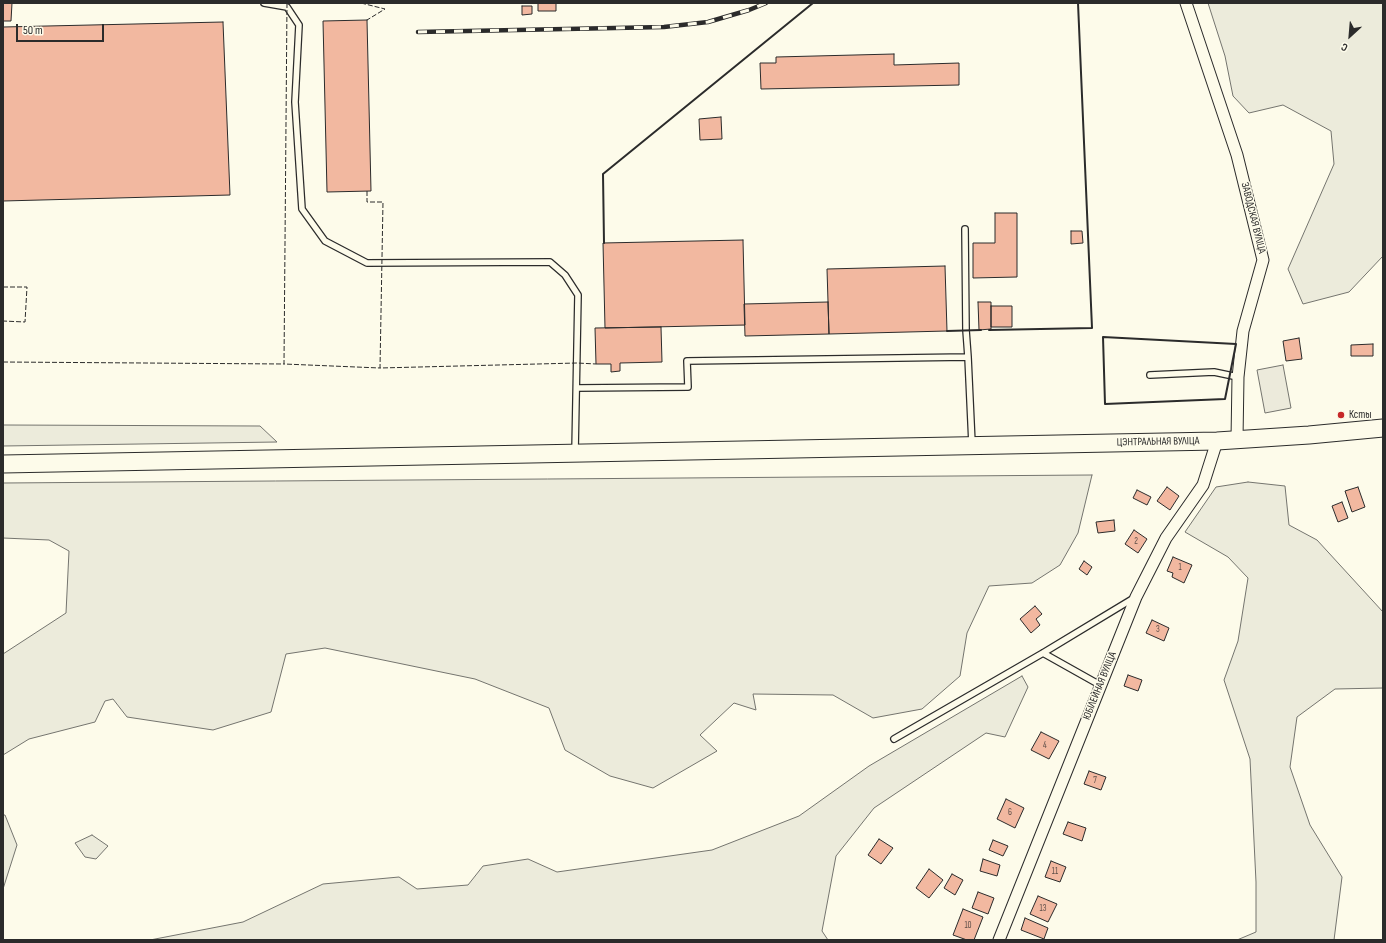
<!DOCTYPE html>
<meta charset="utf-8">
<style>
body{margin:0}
#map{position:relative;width:1386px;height:943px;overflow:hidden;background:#fdfbea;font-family:"Sofia Sans Condensed",sans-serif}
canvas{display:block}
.frame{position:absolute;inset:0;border:4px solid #2b2b2b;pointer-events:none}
.north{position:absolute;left:1330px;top:16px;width:40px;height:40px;-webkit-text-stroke:3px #fdfbea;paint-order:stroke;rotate:206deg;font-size:11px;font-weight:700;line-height:16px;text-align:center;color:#2b2b2b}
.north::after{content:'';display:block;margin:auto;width:14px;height:18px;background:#2b2b2b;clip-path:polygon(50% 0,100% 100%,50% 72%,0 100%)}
.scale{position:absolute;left:16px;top:24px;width:88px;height:18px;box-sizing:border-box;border:2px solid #2b2b2b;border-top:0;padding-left:5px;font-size:12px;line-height:14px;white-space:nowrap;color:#2b2b2b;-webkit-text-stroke:3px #fdfbea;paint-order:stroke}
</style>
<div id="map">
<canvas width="1386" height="943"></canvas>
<div class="frame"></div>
<div class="north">С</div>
<div class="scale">50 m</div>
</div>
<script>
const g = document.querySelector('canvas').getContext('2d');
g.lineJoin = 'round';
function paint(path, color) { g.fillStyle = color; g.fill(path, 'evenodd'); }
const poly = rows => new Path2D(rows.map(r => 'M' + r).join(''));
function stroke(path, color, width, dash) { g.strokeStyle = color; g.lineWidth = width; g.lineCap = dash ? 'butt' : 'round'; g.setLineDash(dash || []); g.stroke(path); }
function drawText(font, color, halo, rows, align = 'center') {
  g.font = font + ' "Sofia Sans Condensed",sans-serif'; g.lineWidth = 3; g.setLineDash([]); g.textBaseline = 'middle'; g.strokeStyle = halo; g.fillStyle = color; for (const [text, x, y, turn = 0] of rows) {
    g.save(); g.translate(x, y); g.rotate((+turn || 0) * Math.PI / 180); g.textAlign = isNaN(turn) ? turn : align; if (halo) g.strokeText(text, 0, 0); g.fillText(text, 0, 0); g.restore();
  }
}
const green = poly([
 [1208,3,1383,3,1383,256,1349,292,1303,304,1288,269,1334,164,1331,131,1283,105,1249,113,1233,96,1225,56,1208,3],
 [3,425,260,426,277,442,3,446,3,425],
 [1092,475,1078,533,1060,565,1032,583,989,586,967,633,960,676,922,709,873,718,833,695,753,694,756,710,734,703,700,735,717,751,653,788,610,776,565,750,549,708,475,679,325,648,286,654,271,712,213,730,127,717,113,699,105,701,95,722,29,739,3,755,3,654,66,613,69,551,49,540,3,538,3,483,1092,475],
 [1248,482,1285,486,1289,525,1317,540,1383,612,1383,688,1335,689,1297,717,1290,767,1310,825,1342,877,1334,940,1237,940,1256,932,1256,882,1250,759,1224,680,1238,641,1248,578,1228,557,1185,532,1216,487,1248,482],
 [1022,676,1028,687,1005,737,986,733,874,808,836,856,822,931,828,940,150,940,243,922,323,884,399,877,417,889,468,885,483,866,528,859,557,872,712,850,799,816,869,766,1022,676],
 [3,815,5,815,17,845,3,889,3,815],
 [92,835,108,846,96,859,85,857,75,843,92,835]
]);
paint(green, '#ecebdb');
stroke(green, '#74746e', 1);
const parking = poly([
 [1283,365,1291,408,1265,413,1257,370,1283,365]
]);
paint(parking, '#eceadb');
stroke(parking, '#74746e', 1);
const building = poly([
 [3,3,12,3,11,21,3,21,3,3],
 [538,3,556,3,556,11,538,11,538,3],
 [522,6,532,6,532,14,522,15,522,6],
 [367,20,371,191,327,192,323,21,367,20],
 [223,22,230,195,3,201,3,27,223,22],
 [894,54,894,65,959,63,959,85,761,89,760,63,776,63,776,57,894,54],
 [721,117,722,139,700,140,699,119,721,117],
 [995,213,1017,213,1017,277,973,278,973,243,995,243,995,213],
 [1071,231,1082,231,1083,243,1071,244,1071,231],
 [743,240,745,325,605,328,603,243,743,240],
 [945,266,947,331,829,334,827,269,945,266],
 [828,302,829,334,745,336,744,304,828,302],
 [978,302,991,302,991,329,979,330,978,302],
 [991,306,1012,306,1012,327,991,327,991,306],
 [661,327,662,362,620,363,620,371,611,372,611,364,596,364,595,328,661,327],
 [1299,338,1302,359,1286,361,1283,341,1299,338],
 [1373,344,1373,356,1351,356,1351,345,1373,344],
 [1167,487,1179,496,1170,510,1157,501,1167,487],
 [1358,487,1365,507,1352,512,1345,491,1358,487],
 [1137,490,1151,497,1147,505,1133,498,1137,490],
 [1342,502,1348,518,1338,522,1332,506,1342,502],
 [1114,520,1115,531,1098,533,1096,522,1114,520],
 [1134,530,1147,539,1138,553,1125,544,1134,530],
 [1173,557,1192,565,1184,583,1172,577,1173,573,1167,571,1173,557],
 [1084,561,1092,567,1087,575,1079,569,1084,561],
 [1035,606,1042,614,1036,619,1040,625,1031,633,1020,619,1035,606],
 [1152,620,1169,628,1164,641,1146,633,1152,620],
 [1128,675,1142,680,1138,691,1124,686,1128,675],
 [1041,732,1059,741,1049,759,1031,750,1041,732],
 [1089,771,1106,777,1101,790,1084,784,1089,771],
 [1006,799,1024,808,1015,828,997,819,1006,799],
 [1068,822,1086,828,1082,841,1063,834,1068,822],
 [879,839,893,848,881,864,868,855,879,839],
 [993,840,1008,846,1003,856,989,850,993,840],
 [983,859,1000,865,997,876,980,871,983,859],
 [1051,861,1066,867,1060,882,1045,877,1051,861],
 [929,869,943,880,929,898,916,888,929,869],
 [952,874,963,880,955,895,944,888,952,874],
 [978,892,994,898,988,914,972,908,978,892],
 [1038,896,1057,904,1048,922,1030,914,1038,896],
 [963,909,983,917,974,940,967,940,953,935,963,909],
 [1025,918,1048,928,1044,939,1021,930,1025,918]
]);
paint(building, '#f2b8a0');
stroke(building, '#2b2b2b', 1);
const service = poly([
 [264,3,287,7,299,25,295,102,302,209,325,241,367,263,550,262,565,275,578,295,575,452],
 [965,229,966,330,968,357,972,444],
 [1150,375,1214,372,1238,377],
 [577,388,688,387,687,361,968,357],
 [1043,653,1100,685],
 [894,739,1043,653,1134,598]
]);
const minor = poly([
 [1186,3,1237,155,1263,260,1243,331,1238,377,1237,439],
 [999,940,1136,597,1166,538,1203,485,1217,441]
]);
const primary = poly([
 [3,464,1217,441,1309,435,1383,428]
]);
stroke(service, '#2b2b2b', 8);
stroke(minor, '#2b2b2b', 13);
stroke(primary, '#2b2b2b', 19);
stroke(service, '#fdfbea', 5.5);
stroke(minor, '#fdfbea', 11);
stroke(primary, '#fdfbea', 17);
const rail = poly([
 [418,32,664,27,708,22,749,10,766,3]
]);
stroke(rail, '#2b2b2b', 4.5);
stroke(rail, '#fdfbea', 3, [9]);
stroke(poly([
 [287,3,284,364,380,368],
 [361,3,385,9,367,20],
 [367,191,367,202,383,202,380,368,577,363,596,364],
 [3,287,27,287,25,322,3,321],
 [3,362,284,364]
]), '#2b2b2b', 1, [5, 2]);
stroke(poly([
 [604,243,603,174,813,3],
 [989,330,1092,328,1078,3],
 [947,331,981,330],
 [1103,337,1236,344,1225,399,1105,404,1103,337]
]), '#2b2b2b', 2);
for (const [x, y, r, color] of [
 [1341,415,4,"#c62828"]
]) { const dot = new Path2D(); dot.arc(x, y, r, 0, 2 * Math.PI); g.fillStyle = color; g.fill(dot); stroke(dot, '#fdfbea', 1.5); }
drawText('9px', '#5d4e48', null, [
 ["2",1136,542],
 ["1",1180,568],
 ["3",1158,630],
 ["4",1045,746],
 ["7",1095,781],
 ["6",1010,813],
 ["11",1055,872],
 ["13",1043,909],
 ["10",968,926]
]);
drawText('11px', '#2b2b2b', '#fdfbea', [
 ["ЗАВОДСКАЯ ВУЛІЦА",1253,218,76],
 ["ЦЭНТРАЛЬНАЯ ВУЛІЦА",1158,442,-1],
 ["ЮБІЛЕЙНАЯ ВУЛІЦА",1100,686,-68]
]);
drawText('11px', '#2b2b2b', '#fdfbea', [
 ["Ксты",1349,415]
], 'left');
</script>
